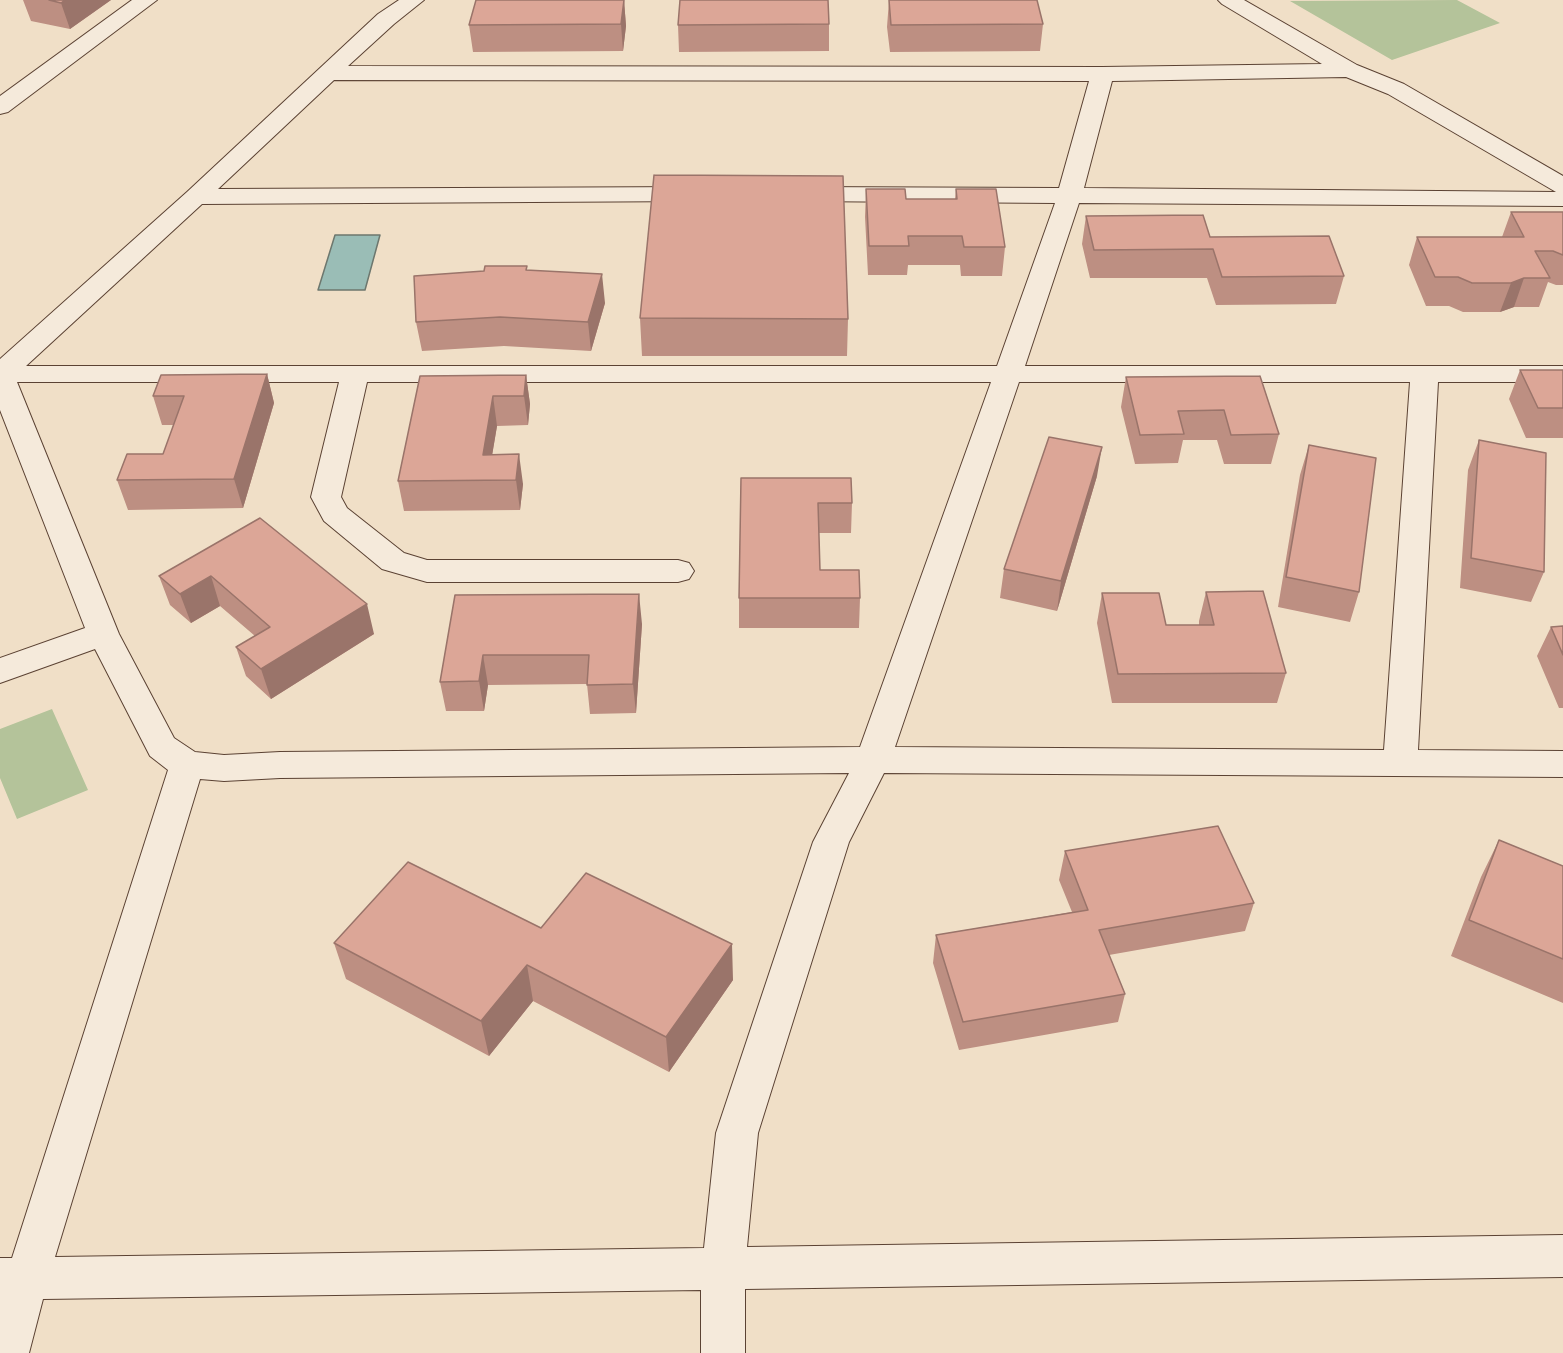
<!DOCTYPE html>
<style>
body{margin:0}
canvas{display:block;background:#f0dfc7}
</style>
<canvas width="1563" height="1353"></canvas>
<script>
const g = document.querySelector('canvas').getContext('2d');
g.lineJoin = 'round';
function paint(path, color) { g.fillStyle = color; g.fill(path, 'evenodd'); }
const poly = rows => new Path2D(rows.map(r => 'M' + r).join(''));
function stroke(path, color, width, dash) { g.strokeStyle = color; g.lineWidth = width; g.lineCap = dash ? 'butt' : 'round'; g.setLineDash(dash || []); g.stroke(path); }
paint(poly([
 [1457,0,1500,23,1392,60,1290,1],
 [52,709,88,790,17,819,0,778,0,729]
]), '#b4c39a');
const water = poly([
 [335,235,380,235,365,290,318,290,335,235]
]);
paint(water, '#9abdb6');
stroke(water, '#6d776e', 1.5);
const minor = poly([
 [132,0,157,0,8,112,0,114,0,96,132,0],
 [399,0,424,0,394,24,348,66,1102,67,1322,64,1222,4,1218,0,1244,0,1357,65,1404,84,1563,176,1563,206,1079,203,1025,366,1563,366,1563,382,1438,382,1418,750,1563,751,1563,777,884,773,849,842,758,1133,747,1247,1563,1235,1563,1277,745,1289,745,1353,701,1353,701,1290,43,1299,29,1353,0,1353,0,1258,12,1258,168,770,150,756,95,649,0,683,0,658,85,628,0,410,0,359,187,192,378,14,399,0],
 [1346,77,1388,94,1556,192,1084,188,1112,81,1346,77],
 [334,80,1089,81,1059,188,800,187,791,189,788,194,791,199,800,201,1055,203,997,366,26,366,202,204,698,201,707,199,710,194,707,189,698,187,218,189,334,80],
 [17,382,339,382,311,497,324,521,382,569,427,582,678,582,689,579,694,571,689,563,678,560,427,560,404,553,347,508,341,497,367,382,991,382,860,747,280,752,224,755,195,752,174,738,119,634,17,382],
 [1019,382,1410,382,1384,750,895,747,1019,382],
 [849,773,813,842,716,1133,704,1248,55,1257,200,779,224,781,280,778,849,773]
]);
stroke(minor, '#5b4233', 2);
paint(minor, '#f5eadb');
paint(poly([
 [23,0,111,0,70,29,31,21],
 [624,0,626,26,623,51,473,52,469,25],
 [889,0,1043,24,1040,51,890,52,887,27],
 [829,24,829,51,679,52,678,25],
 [866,189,906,199,955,199,956,189,1005,247,1002,276,961,276,960,265,908,265,907,275,868,275,865,217],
 [1511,212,1563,212,1563,285,1556,285,1548,282,1539,307,1514,307,1500,312,1463,312,1449,306,1426,306,1409,265,1417,237,1502,237],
 [1086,216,1210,237,1344,276,1336,304,1216,305,1207,278,1090,278,1082,244],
 [527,270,605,303,591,351,504,346,422,351,416,322],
 [640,318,848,319,847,356,642,356],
 [1520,370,1563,370,1563,438,1526,438,1509,399],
 [267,374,274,403,243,508,128,510,117,480,163,454,174,425,162,425,153,396],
 [526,375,530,404,528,425,497,426,492,455,523,484,520,510,404,511,398,481,420,376],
 [1260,376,1279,434,1271,464,1224,464,1217,440,1183,440,1178,463,1135,464,1121,407,1126,377],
 [1479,440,1544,572,1531,602,1460,588,1468,470],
 [1309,445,1359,592,1350,622,1278,607,1300,475],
 [1097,476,1057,611,1000,598,1004,569],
 [741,478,852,503,851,533,819,533,820,570,860,598,859,628,739,628,739,598],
 [260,518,374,634,271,699,246,676,236,647,255,636,220,606,191,623,170,605,159,576],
 [1206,592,1286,673,1277,703,1112,703,1097,623,1102,593,1166,625,1199,625,1199,621],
 [455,595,642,624,636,713,590,714,587,684,488,685,484,711,446,711,440,682],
 [1563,626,1563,708,1559,708,1537,656,1551,627],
 [1499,840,1563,866,1563,1003,1451,956,1481,877],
 [1065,851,1254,903,1245,931,1109,955,1125,994,1118,1022,959,1050,933,963,936,935,1072,912,1059,880],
 [541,928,733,980,669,1072,533,1001,489,1056,346,979,334,943]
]), '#bd8f82');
paint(poly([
 [65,0,111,0,70,29,61,3],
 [624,0,626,26,623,51,621,24],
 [602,274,605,303,591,351,588,322],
 [1524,278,1514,307,1500,312,1511,283],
 [267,374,274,403,243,508,234,479],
 [526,375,530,404,528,425,524,396],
 [493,396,497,426,488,480,483,455],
 [1102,447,1097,476,1057,611,1061,581],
 [519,454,523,484,520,510,516,480],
 [211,576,220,606,191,623,180,594],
 [639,594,642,624,636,713,633,684],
 [367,604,374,634,271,699,261,669],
 [483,655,488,685,484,711,479,681],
 [732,944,733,980,669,1072,666,1037],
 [527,965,533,1001,489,1056,481,1021]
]), '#9a746a');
const building = poly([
 [49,0,65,0,61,3,49,0],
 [476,0,624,0,621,24,469,25,476,0],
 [680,0,828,0,829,24,678,25,680,0],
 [889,0,1037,0,1043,24,891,25,889,0],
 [654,175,843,176,848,319,640,318,654,175],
 [866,189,905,189,906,199,957,199,956,189,996,189,1005,247,964,247,962,236,908,236,909,246,869,246,866,189],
 [1511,212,1563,212,1563,255,1553,251,1535,251,1550,278,1524,278,1511,283,1472,283,1458,277,1435,277,1417,237,1524,237,1511,212],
 [1203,215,1210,237,1329,236,1344,276,1222,277,1213,249,1094,250,1086,216,1203,215],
 [485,266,527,266,526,270,602,274,588,322,500,317,416,322,414,276,484,271,485,266],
 [1520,370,1563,370,1563,408,1538,408,1520,370],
 [267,374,234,479,117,480,127,454,163,454,184,396,153,396,161,375,267,374],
 [526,375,524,396,493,396,483,455,519,454,516,480,398,481,420,376,526,375],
 [1260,376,1279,434,1231,435,1224,410,1178,411,1184,434,1140,435,1126,377,1260,376],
 [1049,437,1102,447,1061,581,1004,569,1049,437],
 [1479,440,1546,453,1544,572,1471,558,1479,440],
 [1309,445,1376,458,1359,592,1286,577,1309,445],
 [741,478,851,478,852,503,818,503,820,570,859,570,860,598,739,598,741,478],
 [260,518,367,604,261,669,236,647,270,627,211,576,180,594,159,576,260,518],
 [1263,591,1286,673,1118,674,1102,593,1159,593,1166,625,1214,625,1206,592,1263,591],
 [639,594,633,684,587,685,589,655,483,655,479,681,440,682,455,595,639,594],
 [1563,626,1563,655,1551,627,1563,626],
 [1218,826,1254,903,1099,930,1125,994,963,1022,936,935,1088,910,1065,851,1218,826],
 [1499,840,1563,866,1563,959,1469,920,1499,840],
 [408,862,541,928,586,873,732,944,666,1037,527,965,481,1021,334,943,408,862]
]);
paint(building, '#dca697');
stroke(building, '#9a746a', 1.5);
</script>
